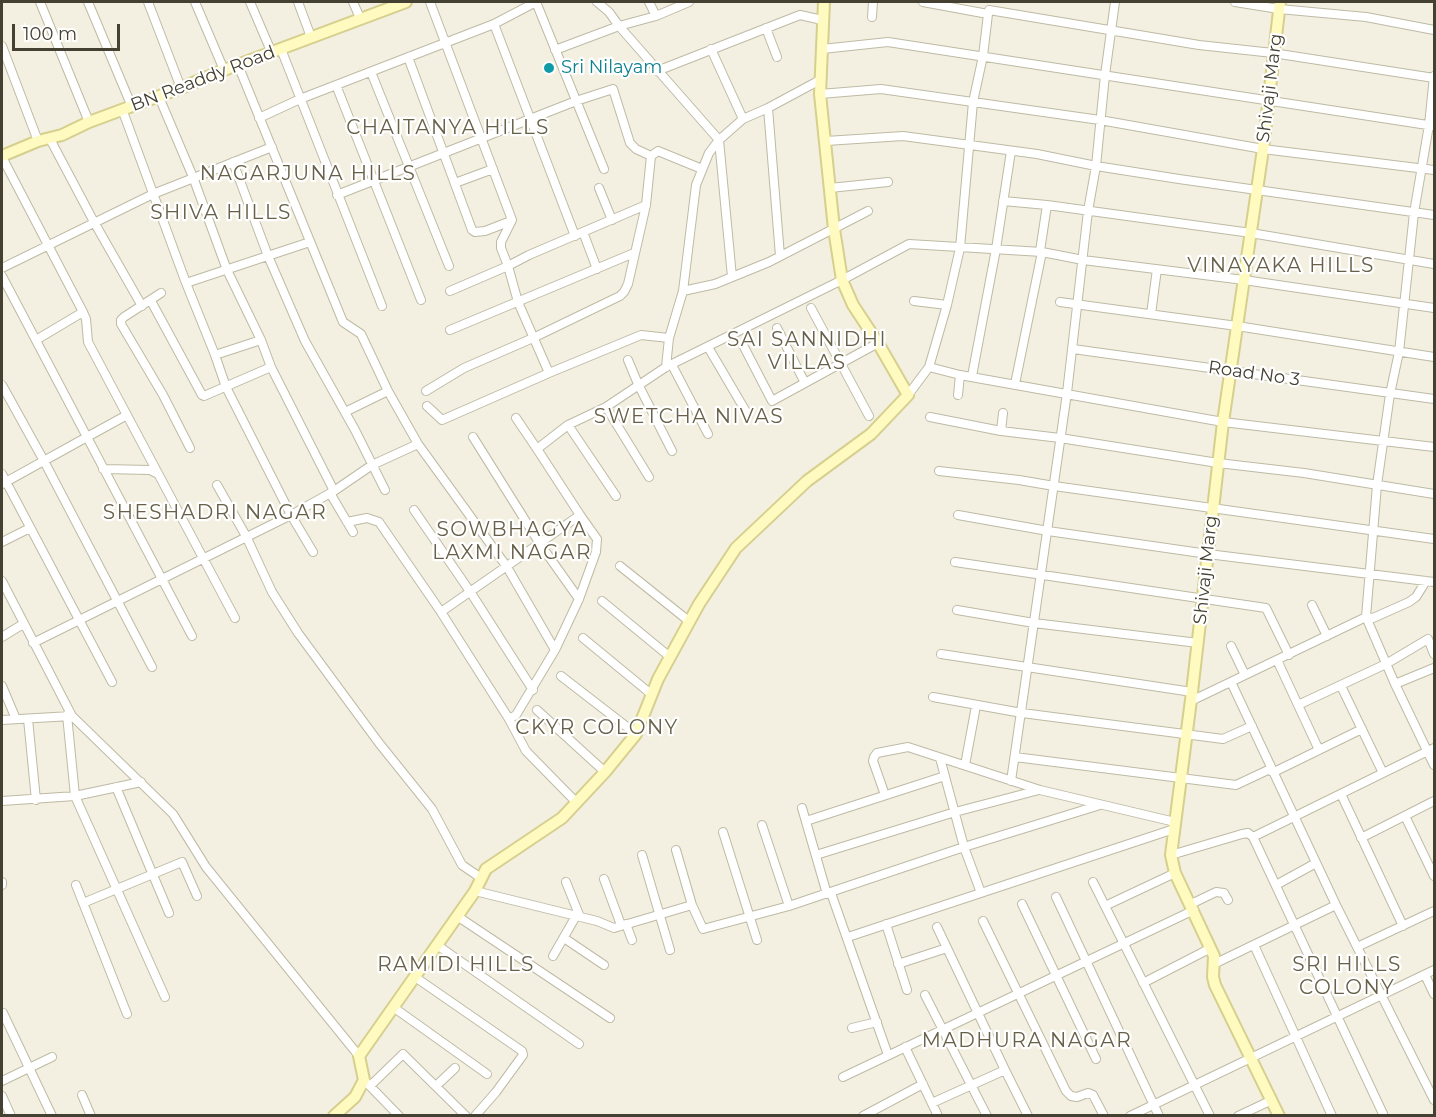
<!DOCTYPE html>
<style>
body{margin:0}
#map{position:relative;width:1436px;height:1117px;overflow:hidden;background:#f3f0e2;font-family:Montserrat,sans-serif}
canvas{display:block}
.frame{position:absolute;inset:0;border:3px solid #444032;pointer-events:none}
.scale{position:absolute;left:12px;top:24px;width:108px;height:27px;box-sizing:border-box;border:3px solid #444032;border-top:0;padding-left:8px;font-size:18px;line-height:21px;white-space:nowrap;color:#444032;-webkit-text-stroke:4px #fff;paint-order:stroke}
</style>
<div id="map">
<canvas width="1436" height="1117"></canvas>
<div class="frame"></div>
<div class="scale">100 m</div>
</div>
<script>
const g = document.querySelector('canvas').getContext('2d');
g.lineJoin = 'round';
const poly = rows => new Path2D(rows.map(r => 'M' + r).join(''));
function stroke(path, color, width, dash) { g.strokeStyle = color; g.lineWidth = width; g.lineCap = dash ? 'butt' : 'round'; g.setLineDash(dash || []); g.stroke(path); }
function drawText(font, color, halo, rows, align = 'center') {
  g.font = font + ' Montserrat,sans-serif'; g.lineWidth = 4.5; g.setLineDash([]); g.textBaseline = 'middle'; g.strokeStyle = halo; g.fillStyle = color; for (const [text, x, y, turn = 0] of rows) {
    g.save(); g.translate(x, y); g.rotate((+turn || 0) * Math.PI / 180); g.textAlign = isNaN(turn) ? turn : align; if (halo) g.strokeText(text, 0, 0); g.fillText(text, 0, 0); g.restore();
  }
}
const street = poly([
 [40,2,89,122],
 [88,2,132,107],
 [148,2,181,88],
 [195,2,224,70],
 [250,2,271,51],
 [298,2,311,37],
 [353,2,360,18],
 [430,2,512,220,501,242,501,248,508,266,450,291],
 [597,2,609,12,619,26,656,16,689,2],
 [649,2,656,16],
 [923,2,988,14,983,56,973,102,960,248,947,305,929,367],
 [1235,2,1279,9,1366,17,1434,30],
 [989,10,1199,45,1273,53,1434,78],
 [872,17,873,2],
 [494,24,575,236],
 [766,28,777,57],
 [2,46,38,141],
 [281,49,382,306],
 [711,49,743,119],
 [822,49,888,42,1434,126],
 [555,50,619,26,719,140,732,277],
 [408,57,472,230,475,232,485,231,511,221],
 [238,65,343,322,361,334,388,391,418,444,507,567,555,650],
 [657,71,800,15,822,20],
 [371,72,449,266],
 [1434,76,1429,125,1414,213,1399,352,1390,394,1377,485,1366,617,1395,684,1434,765],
 [336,85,421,300],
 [820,94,881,89,1100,120,1263,149,1434,170],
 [159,97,193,177,227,270,261,340,271,367,334,491],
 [768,108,780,256],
 [122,109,186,283,215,355,261,340],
 [259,118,300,99,494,24,536,2,604,169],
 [50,139,94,222,142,306],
 [826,141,903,136,1037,154,1096,166,1179,179,1434,215],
 [2,157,83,312,86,319,88,342,235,618],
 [233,162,268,256,305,341,355,430,385,490],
 [455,183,493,169],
 [599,188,612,220],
 [830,188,888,182],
 [337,195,576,101,613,89,630,143,636,149,651,156,658,151,702,169],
 [1003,201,1047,205,1040,251],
 [1047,205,1251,233,1434,264],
 [583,232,597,269],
 [2,268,153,194,272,147],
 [2,276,87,437,127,415],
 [186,283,310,242],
 [683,291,696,185,709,153,719,140,743,119,768,108,820,80],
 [161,293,124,317,121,320,121,324,163,395,190,448],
 [151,301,202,395,204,396,271,367],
 [914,301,947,305],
 [1060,302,1237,326,1434,357],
 [811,308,869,416],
 [1151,314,1157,269],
 [777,328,805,383],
 [450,330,634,253],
 [36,340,83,312],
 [743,345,772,401,878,343],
 [708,347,748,415],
 [1073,349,1434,399],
 [215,355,226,387,291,515,313,552],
 [628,360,638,384,672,451],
 [672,365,708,434],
 [666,367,669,338,683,291,715,284,769,262,868,211],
 [549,373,641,335,669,338],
 [972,376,996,249,1011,151],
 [1015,384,1042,252],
 [2,385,44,461,152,667],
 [426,391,464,368,533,338,620,296,624,292,628,284,646,205,651,156],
 [908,395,929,367,960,375,1223,422,1434,447],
 [958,395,960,375],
 [427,406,442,420,549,373,518,302,508,266,529,255,646,205],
 [606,407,649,477],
 [345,412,388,391],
 [930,417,1001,431,1060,438,1218,463,1304,473,1434,494],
 [516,418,537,449],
 [568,425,616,496],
 [1001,431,1003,413],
 [473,437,540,544,579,599],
 [103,469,150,470,158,474],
 [939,471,1019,480,1054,486,1434,539],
 [2,474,112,682],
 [2,484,87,437,192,636],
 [217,485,246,536,272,592,298,633,379,743,432,809,462,865,481,878],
 [330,493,353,532],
 [414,510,471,593,533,690],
 [958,515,1048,531,1208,554,1434,582],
 [347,522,367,518,379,522,441,612,509,719,516,715,555,650,579,599,596,552,597,539,580,515],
 [2,542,30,528],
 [955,562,1266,608,1289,655],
 [620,566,690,622],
 [2,581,72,716,173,814,206,867,359,1056],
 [602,601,670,657],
 [1312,605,1327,636],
 [957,610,1034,623,1198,643],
 [441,612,580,515,537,449,568,425,606,407,666,367,842,280,909,244,1042,252,1083,260,1244,280,1434,308],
 [2,637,23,624],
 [583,638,651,694],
 [33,643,291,515,334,491,372,465,418,444],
 [1231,646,1245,675],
 [941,654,1192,692],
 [1277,660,1319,750],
 [561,676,636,734],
 [1231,682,1336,905,1434,1100],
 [1395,684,1434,668],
 [2,686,16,719],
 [1341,686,1383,773],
 [933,697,1022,713,1223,739,1252,726],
 [1191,701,1366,617,1373,618,1409,602,1416,597,1426,581],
 [1298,705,1386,664,1428,639,1434,654],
 [537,710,605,772],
 [67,715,75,796,165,997],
 [28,719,36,800],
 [509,719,526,751,577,803],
 [2,720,71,716],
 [1015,757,1236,785,1268,770,1274,772,1362,729],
 [940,758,964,847,981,893],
 [965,765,976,706],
 [1011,781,1067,393,1088,211,1096,166,1105,75,1115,2],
 [116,787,169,913],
 [1341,794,1403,926],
 [885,795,873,761,874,757,877,753,908,747,1040,790,1175,822],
 [2,801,75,796,141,782],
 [802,808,827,894],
 [1405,816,1434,876],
 [806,821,945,776],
 [762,825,789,906],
 [723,832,757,940],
 [1253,837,1384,1116],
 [1361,838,1434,801],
 [676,850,692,905],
 [642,855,670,950],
 [816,855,955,812,1039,790],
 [1171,855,1242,834,1248,833,1253,837,1434,748],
 [604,879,621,925],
 [2,882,2,885],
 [566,882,580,917],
 [1093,882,1210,1116],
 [76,885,127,1014],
 [1276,885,1316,863],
 [475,891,597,921,614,928,692,905,703,929,789,906,964,847,1100,805],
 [831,893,888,1055],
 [1056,897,1159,1116],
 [83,903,182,862,197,896],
 [1022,904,1096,1059],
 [1191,904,1216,892,1224,893,1228,900],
 [1105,906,1175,873],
 [457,916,610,1018],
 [983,921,1066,1091,1071,1096,1077,1097,1088,1093,1093,1095,1104,1116],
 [626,924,632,940],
 [886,924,907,990],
 [937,927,1005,1070,1028,1116],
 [848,937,1174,829],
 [564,938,604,965],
 [437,945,579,1044],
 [1254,945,1332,1116],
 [1357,947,1434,911],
 [553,956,576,916],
 [898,964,947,948],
 [1214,964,1336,905],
 [1425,975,1434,994],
 [415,977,522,1051,523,1055,496,1092,475,1116],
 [1143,983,1211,948],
 [925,995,987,1116],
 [393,1007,487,1074],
 [3,1013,52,1116],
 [852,1028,877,1022],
 [905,1047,938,1116],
 [843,1077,1194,910],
 [2,1081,52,1057],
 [367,1083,399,1116],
 [370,1086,403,1054,466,1116],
 [436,1086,455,1068],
 [82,1095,91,1116],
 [2,1096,11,1116],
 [932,1103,1005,1070],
 [863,1116,923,1084],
 [1130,1116,1434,970],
 [1238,1116,1272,1100]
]);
const secondary = poly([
 [2,156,38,141,62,135,89,122,181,88,224,70,406,2],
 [334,1116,355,1097,364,1080,359,1056,475,891,486,869,562,818,605,772,636,734,658,679,699,604,736,548,807,481,871,434,908,395,878,343,853,305,842,280,834,229,820,94,824,2],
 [1279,1116,1215,985,1213,977,1214,956,1175,873,1171,855,1192,692,1223,422,1263,149,1280,2]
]);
stroke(street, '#bebaa4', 10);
stroke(secondary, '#d6cf8e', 14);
stroke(street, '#fff', 8);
stroke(secondary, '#fffac0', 10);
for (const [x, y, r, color] of [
 [549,68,6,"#0f9aa8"]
]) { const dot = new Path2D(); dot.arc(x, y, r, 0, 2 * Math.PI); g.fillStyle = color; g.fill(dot); stroke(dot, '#fff', 2); }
drawText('18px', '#0d838f', '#fff', [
 ["Sri Nilayam",561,68]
], 'left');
drawText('18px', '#444032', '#fff', [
 ["BN Readdy Road",203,79,-21],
 ["Shivaji Marg",1270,88,-83],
 ["Road No 3",1254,374,8],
 ["Shivaji Marg",1206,570,-84]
]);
g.letterSpacing = '1.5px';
drawText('20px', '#686049', '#fff', [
 ["CHAITANYA HILLS",448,128],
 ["NAGARJUNA HILLS",308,174],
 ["SHIVA HILLS",221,213],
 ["VINAYAKA HILLS",1281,266],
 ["SAI SANNIDHI",807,340],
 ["VILLAS",807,363],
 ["SWETCHA NIVAS",689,417],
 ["SHESHADRI NAGAR",215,513],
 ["SOWBHAGYA",512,530],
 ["LAXMI NAGAR",512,553],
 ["CKYR COLONY",597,728],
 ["RAMIDI HILLS",456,965],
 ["SRI HILLS",1347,965],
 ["COLONY",1347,988],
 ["MADHURA NAGAR",1027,1041]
]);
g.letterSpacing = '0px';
</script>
